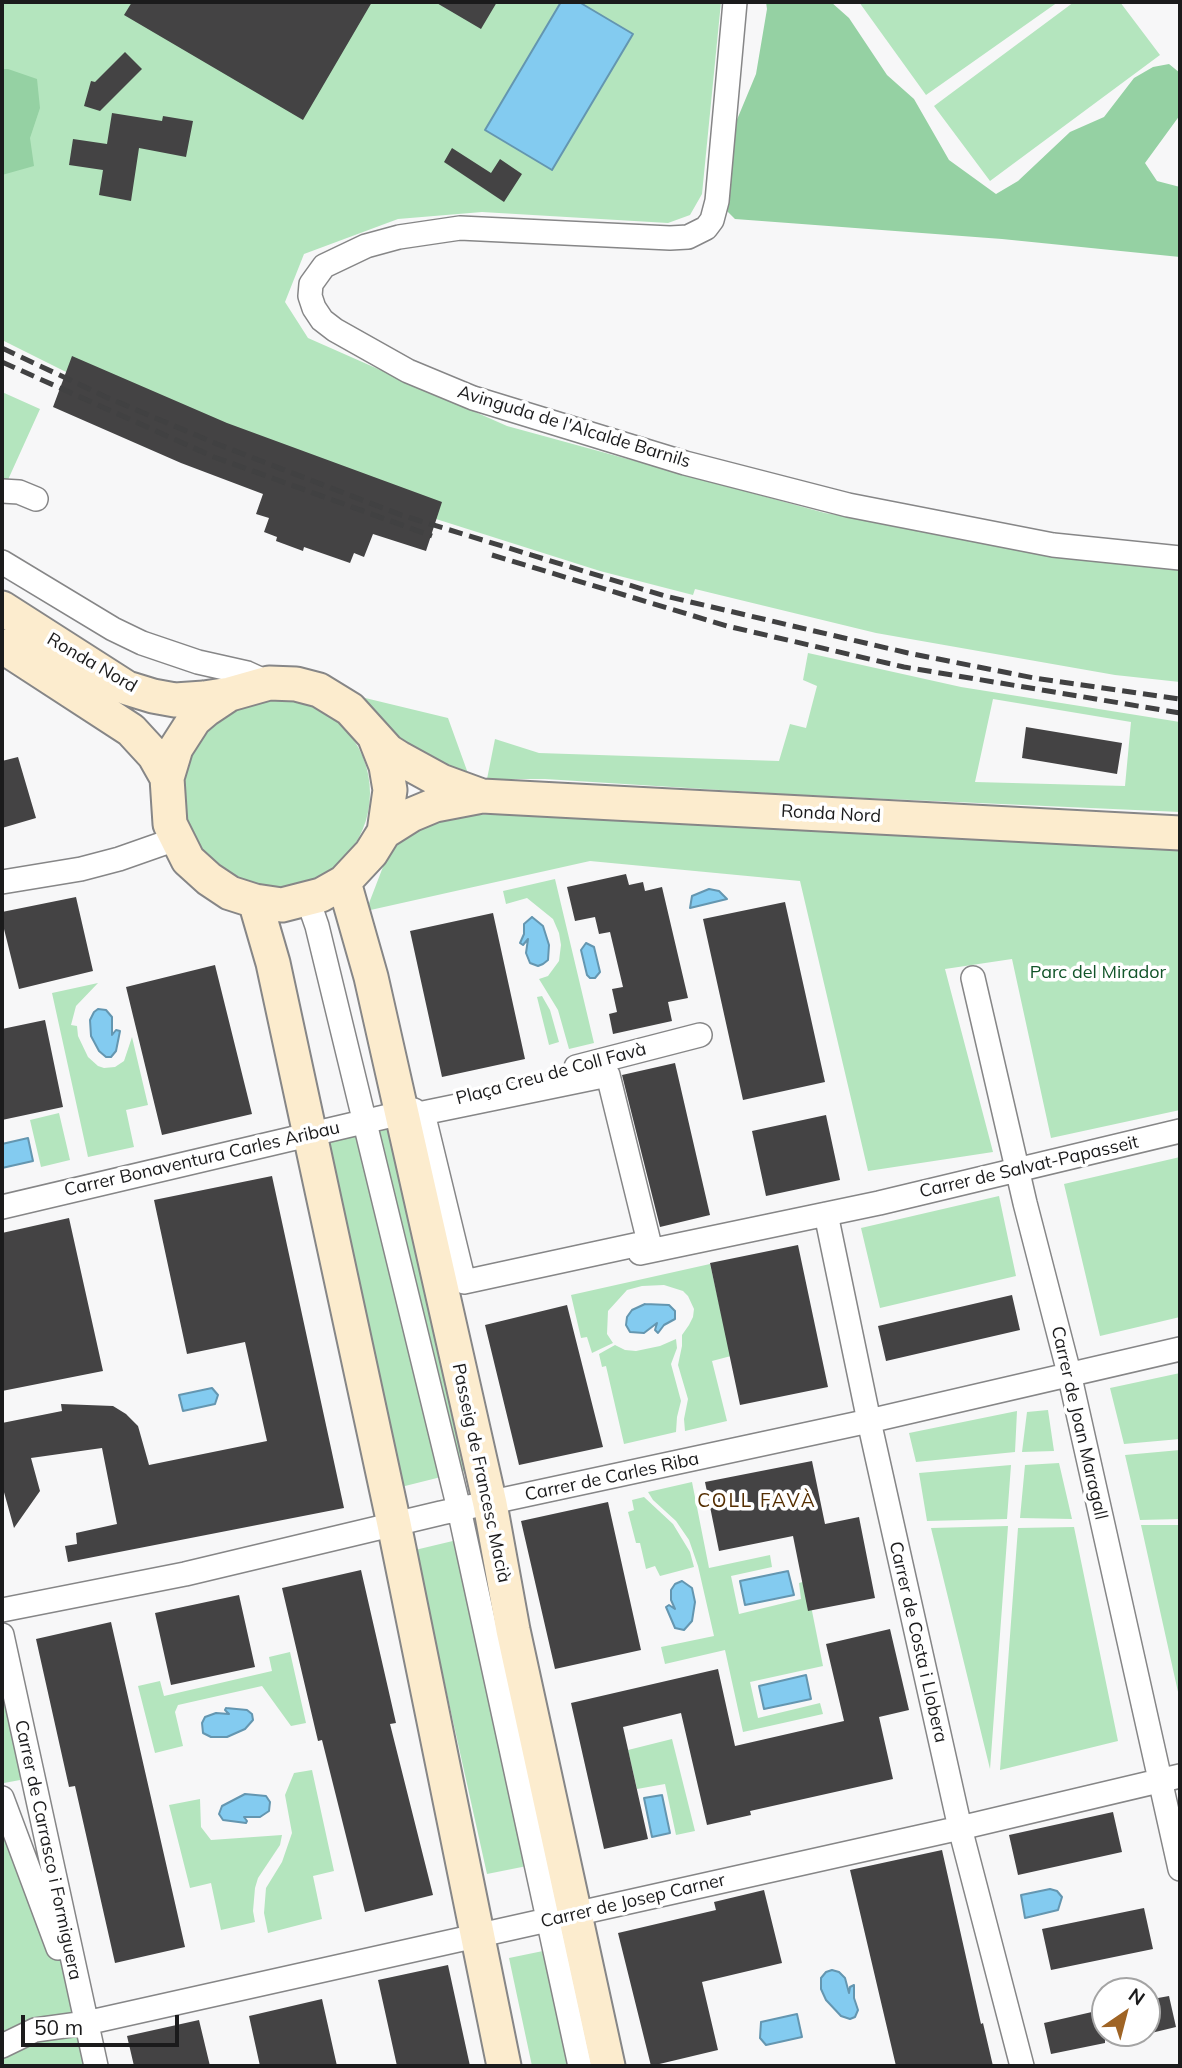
<!DOCTYPE html>
<meta charset="utf-8">
<style>
body{margin:0}
#map{position:relative;width:1182px;height:2068px;overflow:hidden;background:#f7f7f8;font-family:Mulish,sans-serif}
canvas{display:block}
.frame{position:absolute;inset:0;border:4px solid #1b1b1c;pointer-events:none}
.north{position:absolute;left:1091px;top:1977px;width:70px;height:70px;box-sizing:border-box;background:#fff;border:2px solid #a4a4a4;border-radius:50%;rotate:35deg;font-size:19px;font-weight:700;line-height:28px;text-align:center;color:#1b1b1c}
.north::after{content:'';display:block;margin:auto;width:24px;height:32px;background:#9f6425;clip-path:polygon(50% 0,100% 100%,50% 72%,0 100%)}
.scale{position:absolute;left:21px;top:2015px;width:158px;height:32px;box-sizing:border-box;border:4px solid #1b1b1c;border-top:0;padding-left:9px;font-size:21px;line-height:24px;white-space:nowrap;color:#1b1b1c;-webkit-text-stroke:5px #fff;paint-order:stroke}
</style>
<div id="map">
<canvas width="1182" height="2068"></canvas>
<div class="frame"></div>
<div class="north">N</div>
<div class="scale">50 m</div>
</div>
<script>
const g = document.querySelector('canvas').getContext('2d');
g.lineJoin = 'round';
function paint(path, color) { g.fillStyle = color; g.fill(path, 'evenodd'); }
const poly = rows => new Path2D(rows.map(r => 'M' + r).join(''));
function stroke(path, color, width, dash) { g.strokeStyle = color; g.lineWidth = width; g.lineCap = dash ? 'butt' : 'round'; g.setLineDash(dash || []); g.stroke(path); }
function drawText(font, color, halo, rows, align = 'center') {
  g.font = font + ' Mulish,sans-serif'; g.lineWidth = 7; g.setLineDash([]); g.textBaseline = 'middle'; g.strokeStyle = halo; g.fillStyle = color; for (const [text, x, y, turn = 0] of rows) {
    g.save(); g.translate(x, y); g.rotate((+turn || 0) * Math.PI / 180); g.textAlign = isNaN(turn) ? turn : align; if (halo) g.strokeText(text, 0, 0); g.fillText(text, 0, 0); g.restore();
  }
}
paint(poly([
 [2,2,721,2,702,194,690,215,668,223,482,212,398,219,304,254,285,302,308,338,507,426,825,513,1180,569,1180,682,1115,675,876,633,695,589,693,595,600,571,436,519,231,442,64,371,2,340],
 [859,2,1058,2,926,95],
 [1074,2,1120,2,1160,55,990,181,934,106],
 [2,392,40,409,2,493],
 [808,653,961,687,1180,722,1180,812,799,795,545,779,487,779,495,739,539,753,779,761,790,724,806,728,817,686,803,680],
 [993,699,1131,722,1125,786,975,782],
 [361,697,448,718,470,779,411,747,381,724],
 '180 793a95 95 0 1 1 190 0a95 95 0 1 1-190 0Z',
 [769,811,1180,833,1180,1110,1051,1138,1012,959,945,969,993,1152,868,1171,800,881,590,861,366,911,391,846,412,825,453,815],
 [555,879,594,1043,569,1049,558,1010,539,979,548,976,559,961,561,945,559,933,553,919,527,898,506,904,503,891],
 [98,983,76,1006,71,1025,77,1026,78,1036,88,1057,98,1066,104,1068,115,1067,124,1061,132,1037,148,1105,126,1110,134,1147,88,1157,52,993],
 [542,996,550,1010,559,1042,549,1045,537,997],
 [59,1113,70,1160,41,1167,30,1120],
 [393,1126,469,1470,401,1487,321,1145],
 [1180,1157,1180,1317,1100,1336,1064,1184],
 [999,1196,1016,1276,880,1308,861,1228],
 [710,1264,731,1356,712,1361,727,1421,685,1431,684,1419,688,1399,678,1365,682,1346,682,1335,689,1325,693,1317,694,1309,688,1296,683,1291,664,1285,642,1286,627,1290,608,1311,607,1334,613,1343,592,1353,587,1337,581,1338,571,1295],
 [676,1339,677,1348,671,1364,681,1401,677,1417,676,1432,624,1444,606,1366,602,1367,599,1354,615,1345,625,1350,636,1351,660,1346],
 [1180,1373,1180,1439,1124,1444,1110,1388],
 [1048,1410,1054,1451,1022,1452,1027,1412],
 [1017,1411,1015,1452,916,1462,909,1433],
 [1180,1450,1180,1519,1140,1520,1125,1455],
 [1059,1463,1072,1519,1020,1518,1025,1465],
 [1011,1465,1007,1519,927,1521,919,1473],
 [692,1482,709,1568,770,1555,772,1567,731,1576,739,1614,801,1599,799,1583,806,1581,823,1666,750,1682,758,1718,820,1703,823,1714,743,1732,725,1650,665,1664,661,1647,714,1636,698,1566,689,1540,676,1521,653,1500,648,1492],
 [644,1497,673,1524,690,1552,694,1567,660,1576,655,1566,646,1569,640,1543,636,1543,628,1512,634,1510,632,1500],
 [1141,1525,1180,1525,1180,1701],
 [1008,1526,990,1769,931,1528],
 [1074,1527,1118,1741,1000,1770,1018,1528],
 [478,1535,552,1861,487,1874,415,1550],
 [2,1635,27,1770,20,1780,4,1783,2,1781],
 [290,1652,306,1723,291,1726,262,1686,178,1705,175,1712,183,1746,155,1753,138,1686,160,1681,164,1696,272,1671,269,1657],
 [672,1739,695,1831,676,1835,665,1784,637,1789,628,1750],
 [312,1770,334,1871,313,1876,322,1919,268,1933,264,1913,266,1888,282,1862,292,1833,285,1795,294,1773],
 [2,1798,86,2023,96,2066,2,2066],
 [200,1799,201,1827,211,1840,282,1835,280,1845,258,1878,255,1888,253,1911,255,1922,221,1930,211,1883,190,1888,169,1805],
 [577,1944,602,2066,532,2066,509,1958]
]), '#b4e5be');
paint(poly([
 [766,2,831,2,849,18,887,75,914,99,949,160,996,194,1018,181,1070,132,1104,117,1134,78,1153,67,1169,64,1180,73,1180,115,1145,163,1157,181,1180,187,1180,257,1002,239,735,219,723,207,731,134,756,74,767,9],
 [2,69,8,69,37,79,40,108,30,138,34,166,2,175]
]), '#95d1a3');
const water = poly([
 [561,2,579,2,633,34,552,170,485,130,561,2],
 [709,889,719,891,727,899,690,908,692,896,709,889],
 [532,917,543,926,549,945,548,960,543,964,538,966,530,963,526,953,528,939,523,945,520,943,524,934,524,924,532,917],
 [586,943,594,947,600,972,595,978,590,978,587,975,581,950,586,943],
 [98,1009,106,1010,112,1017,112,1035,116,1030,120,1031,116,1051,111,1057,106,1057,99,1051,91,1036,90,1020,94,1012,98,1009],
 [28,1138,33,1161,2,1168,2,1144,28,1138],
 [645,1304,669,1305,675,1311,675,1319,664,1325,658,1333,655,1330,657,1323,644,1333,630,1332,626,1325,627,1317,632,1310,645,1304],
 [212,1388,218,1395,215,1404,183,1411,179,1395,212,1388],
 [788,1571,794,1595,745,1605,740,1581,788,1571],
 [682,1581,692,1588,695,1602,692,1621,684,1630,675,1628,666,1607,669,1605,675,1609,671,1600,671,1590,675,1584,682,1581],
 [806,1675,811,1699,764,1709,759,1686,806,1675],
 [226,1708,247,1710,252,1714,253,1720,245,1729,227,1737,211,1737,203,1733,202,1723,205,1717,216,1713,229,1714,225,1710,226,1708],
 [245,1794,266,1796,270,1802,269,1811,260,1817,244,1817,247,1821,246,1823,223,1820,219,1814,222,1806,245,1794],
 [662,1795,670,1833,652,1837,644,1798,662,1795],
 [1050,1889,1057,1891,1062,1897,1058,1910,1025,1918,1021,1895,1050,1889],
 [832,1970,839,1972,845,1978,849,1993,850,1987,854,1985,854,1998,858,2010,855,2017,850,2019,841,2016,826,2000,821,1989,821,1978,826,1972,832,1970],
 [797,2014,802,2037,766,2045,760,2038,761,2022,797,2014]
]);
paint(water, '#83cbf0');
stroke(water, '#6496b0', 2);
paint(poly([
 [132,2,372,2,303,120,124,15],
 [435,2,497,2,481,29],
 [125,52,142,69,100,111,84,106,91,81,95,82],
 [112,113,162,121,163,116,193,121,186,157,139,148,131,201,99,195,103,170,69,165,73,139,107,144],
 [452,148,491,173,500,159,522,174,504,202,444,162],
 [72,356,227,423,442,502,426,551,373,534,364,557,354,553,350,563,304,547,303,551,276,541,277,537,264,532,269,518,256,514,263,494,181,463,53,407],
 [1026,727,1122,743,1117,774,1022,758],
 [18,757,36,818,2,828,2,761],
 [626,874,629,885,643,882,645,891,662,887,688,998,668,1002,672,1021,613,1034,609,1014,617,1012,612,989,623,987,610,932,599,934,595,917,575,921,567,887],
 [76,897,93,971,19,989,2,921,2,912],
 [785,902,825,1082,743,1100,703,919],
 [493,913,525,1059,442,1077,410,931],
 [215,965,252,1114,162,1135,126,987],
 [45,1020,63,1107,2,1120,2,1029],
 [675,1063,710,1215,660,1227,622,1075],
 [826,1115,840,1180,766,1196,752,1131],
 [272,1176,344,1508,68,1562,65,1546,77,1544,76,1533,117,1524,102,1448,31,1458,40,1491,14,1528,2,1485,2,1423,62,1411,61,1404,113,1406,126,1414,138,1426,149,1465,267,1441,245,1342,187,1354,154,1200],
 [69,1218,103,1371,2,1391,2,1233],
 [798,1245,828,1387,740,1405,710,1263],
 [1012,1295,1020,1330,886,1361,878,1326],
 [567,1305,603,1447,519,1465,485,1325],
 [812,1461,825,1524,859,1517,875,1598,808,1611,793,1536,719,1551,705,1482],
 [608,1502,641,1650,555,1669,521,1521],
 [361,1570,396,1723,390,1724,433,1895,365,1912,322,1740,318,1741,282,1588],
 [239,1595,255,1667,171,1685,155,1613],
 [111,1622,185,1947,115,1963,75,1786,69,1787,36,1639],
 [890,1629,909,1710,879,1717,893,1779,750,1811,751,1815,707,1825,681,1713,623,1727,648,1839,604,1849,571,1703,718,1669,735,1746,844,1721,826,1644],
 [1113,1812,1122,1852,1018,1875,1009,1835],
 [942,1850,981,2024,983,2023,993,2066,896,2066,850,1870],
 [764,1890,782,1963,702,1982,718,2050,651,2066,618,1933,716,1910,714,1902],
 [1144,1908,1153,1949,1051,1970,1042,1929],
 [448,1965,470,2066,397,2066,378,1980],
 [1169,1996,1176,2027,1147,2034,1147,2000],
 [322,1999,337,2066,260,2066,249,2016],
 [1105,2009,1105,2043,1051,2054,1044,2023],
 [199,2020,210,2066,134,2066,127,2036]
]), '#444344');
const street = poly([
 [735,2,717,201,712,220,706,228,688,237,670,238,460,228,399,237,366,246,324,266,311,284,310,296,314,308,322,320,335,330,408,371,473,398,685,463,848,505,1053,545,1180,558],
 [2,491,19,492,36,499],
 [2,562,113,629,142,643,198,662,247,673,269,683],
 [2,882,81,869,119,859,176,839],
 [308,900,317,926,459,1509,580,2066],
 [973,978,1025,1203,1069,1373,1180,1869],
 [576,1067,700,1035],
 [608,1075,649,1242,464,1282,423,1113,608,1075],
 [2,1207,414,1110],
 [826,1214,869,1421,960,1828,1022,2066],
 [640,1253,879,1203,1180,1131],
 [2,1610,185,1574,441,1513,869,1421,1180,1349],
 [2,1635,96,2066],
 [2,1798,58,1948],
 [2,2046,35,2030,86,2023,960,1828,1180,1776]
]);
const secondary = poly([
 [2,608,127,688,153,696,175,700,204,698,230,694,269,683,296,684,319,690,350,709,388,751,399,758,441,781,482,796],
 [2,646,131,730,154,755,167,778],
 [228,695,207,709,194,720,176,748,167,778,170,824,188,860,209,879,230,893,255,901,282,905,321,895,344,882,371,853,384,832,390,790,386,766,375,738],
 [384,832,411,815,435,805,482,796,1180,833],
 [344,882,371,977,490,1504,513,1630,608,2066],
 [255,901,273,963,394,1524,504,2066]
]);
stroke(street, '#868687', 26);
stroke(secondary, '#868687', 37);
stroke(street, '#fff', 23);
stroke(secondary, '#fcecce', 33);
stroke(poly([
 [2,348,106,397,217,444,401,515,665,596,908,653,1034,678,1180,699],
 [2,362,214,457,432,536],
 [492,555,727,626,904,667,1180,713]
]), '#414142', 5, [14, 7]);
drawText('18px', '#1b1b1c', '#fff', [
 ["Avinguda de l'Alcalde Barnils",574,427,17],
 ["Ronda Nord",92,663,30],
 ["Ronda Nord",831,814,3],
 ["Plaça Creu de Coll Favà",551,1074,-15],
 ["Carrer Bonaventura Carles Aribau",202,1159,-13],
 ["Carrer de Salvat-Papasseit",1029,1167,-13],
 ["Carrer de Joan Maragall",1079,1423,77],
 ["Passeig de Francesc Macià",481,1473,78],
 ["Carrer de Carles Riba",612,1477,-12],
 ["Carrer de Costa i Llobera",918,1642,77],
 ["Carrer de Carrasco i Formiguera",48,1850,78],
 ["Carrer de Josep Carner",633,1901,-13]
]);
drawText('18px', '#12552a', '#fff', [
 ["Parc del Mirador",1098,973]
]);
g.letterSpacing = '2px';
drawText('19px', '#552e00', '#fff', [
 ["COLL FAVÀ",757,1501]
]);
g.letterSpacing = '0px';
</script>
